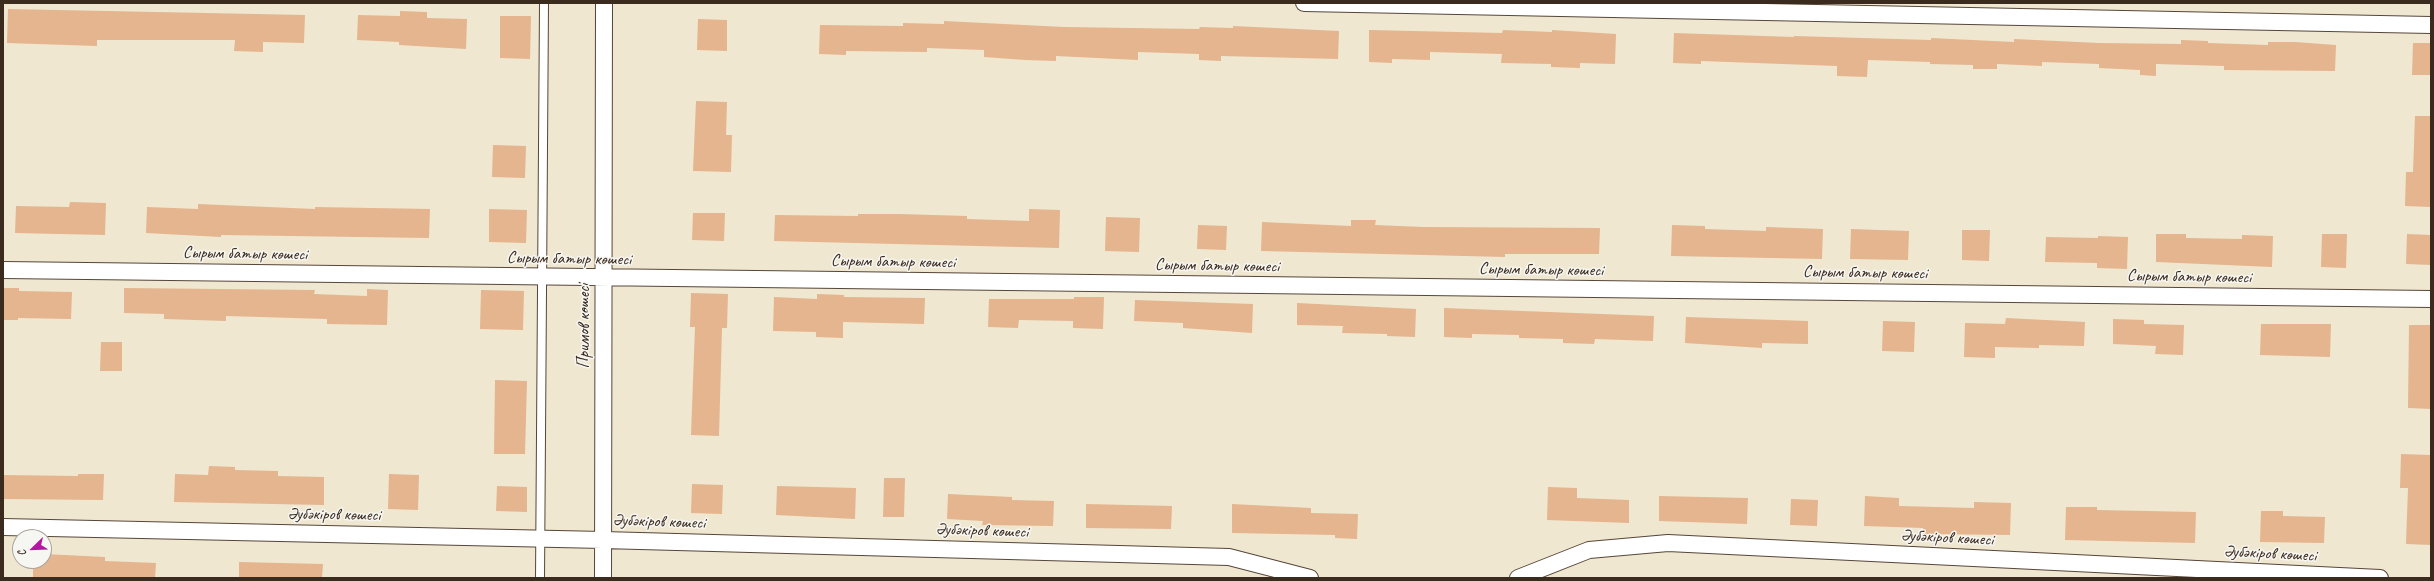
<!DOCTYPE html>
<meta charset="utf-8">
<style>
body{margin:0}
#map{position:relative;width:2434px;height:581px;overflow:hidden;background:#f0e7d0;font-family:Caveat,sans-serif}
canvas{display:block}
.frame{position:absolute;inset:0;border:4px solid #3b2a1e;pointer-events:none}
.north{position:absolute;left:12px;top:529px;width:40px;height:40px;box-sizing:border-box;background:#f6f6f2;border:1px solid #aba49d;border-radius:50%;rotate:247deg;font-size:11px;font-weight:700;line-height:16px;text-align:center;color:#3b2a1e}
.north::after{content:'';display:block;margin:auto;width:14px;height:18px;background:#b5179e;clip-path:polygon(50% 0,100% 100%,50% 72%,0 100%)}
</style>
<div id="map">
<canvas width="2434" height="581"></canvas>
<div class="frame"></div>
<div class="north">С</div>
</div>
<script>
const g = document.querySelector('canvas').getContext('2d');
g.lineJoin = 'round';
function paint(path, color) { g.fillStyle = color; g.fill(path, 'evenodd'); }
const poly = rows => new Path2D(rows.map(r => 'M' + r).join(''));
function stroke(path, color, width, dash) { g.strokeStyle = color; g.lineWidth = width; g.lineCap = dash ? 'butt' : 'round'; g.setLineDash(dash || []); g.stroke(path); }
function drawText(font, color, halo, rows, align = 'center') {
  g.font = font + ' Caveat,sans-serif'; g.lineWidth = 3; g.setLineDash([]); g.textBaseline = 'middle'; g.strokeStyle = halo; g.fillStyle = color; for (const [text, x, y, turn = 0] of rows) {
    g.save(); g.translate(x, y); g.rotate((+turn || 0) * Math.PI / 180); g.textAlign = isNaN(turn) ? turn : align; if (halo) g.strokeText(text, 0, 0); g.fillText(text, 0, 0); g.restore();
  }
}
paint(poly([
 [8,9,305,15,304,43,263,42,263,52,234,51,235,40,97,40,97,46,7,43],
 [400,11,427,12,427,18,467,19,466,49,399,45,399,42,357,40,358,15,400,16],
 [500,16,531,16,530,59,500,58],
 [698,19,727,20,727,51,697,50],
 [944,21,1064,27,1199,29,1200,27,1233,28,1233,26,1339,31,1338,59,1221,56,1221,61,1199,60,1199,54,1138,52,1138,60,1056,56,1056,61,1025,60,984,57,984,50,927,48,927,52,846,51,846,55,819,54,820,25,903,26,903,23,944,24],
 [1369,30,1502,33,1503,30,1552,32,1552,30,1616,34,1615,64,1580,63,1580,68,1551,67,1551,64,1501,63,1502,54,1430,52,1430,60,1392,59,1392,63,1369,62],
 [1674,33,1794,37,1794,36,1931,40,1931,38,2014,42,2014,39,2099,43,2181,44,2181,40,2208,41,2208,43,2268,45,2268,42,2295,42,2336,45,2335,71,2224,70,2224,66,2156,64,2156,76,2140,75,2140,70,2099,68,2099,64,2042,62,2042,66,1997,64,1997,69,1973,69,1973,65,1930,64,1930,62,1868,60,1867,77,1837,76,1837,66,1701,61,1701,64,1673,63],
 [2413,43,2431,43,2431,75,2412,75],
 [696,101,727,102,726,135,732,135,731,172,693,171],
 [2415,116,2431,116,2431,207,2405,206,2406,172,2413,172],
 [493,145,526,146,525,178,492,177],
 [70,202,106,203,105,235,15,233,16,206,69,207],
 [198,204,315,209,315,207,430,209,429,238,221,235,221,237,146,233,147,207,198,209],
 [489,209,527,210,526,243,489,242],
 [1029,209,1060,210,1059,248,774,241,775,215,858,216,858,214,899,214,967,216,967,219,1029,221],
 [693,213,725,213,724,241,692,240],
 [1106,217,1140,218,1139,252,1105,251],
 [1351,220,1376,220,1375,225,1423,227,1600,228,1599,254,1505,254,1505,257,1261,251,1262,222,1351,226],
 [1198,225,1227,226,1226,250,1197,249],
 [1672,225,1705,226,1705,229,1766,231,1766,227,1823,229,1822,259,1671,256],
 [1851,229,1909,231,1908,260,1850,259],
 [1962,230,1990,230,1989,261,1962,260],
 [2156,234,2186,234,2186,238,2242,239,2242,235,2273,236,2272,267,2156,262],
 [2322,234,2347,234,2346,268,2321,267],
 [2407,234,2431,235,2431,265,2406,264],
 [2098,236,2128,237,2127,269,2097,268,2097,263,2045,262,2046,237,2098,238],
 [3,288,19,288,19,291,72,292,71,319,18,318,18,320,3,320],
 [124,288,315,290,314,294,367,296,367,289,388,290,387,325,327,324,327,319,226,316,226,321,164,319,164,314,124,313],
 [481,290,524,291,523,330,480,329],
 [691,293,728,294,727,328,722,328,719,436,691,435,695,327,690,327],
 [817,294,844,295,844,297,925,298,924,324,843,322,843,338,816,337,816,332,773,331,774,297,817,299],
 [1074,297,1104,297,1103,329,1073,328,1073,321,1019,320,1018,328,988,327,989,299,1074,299],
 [1135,300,1253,304,1252,333,1183,328,1183,323,1134,321],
 [1297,303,1416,309,1415,337,1387,336,1387,334,1342,333,1343,326,1297,325],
 [1444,308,1654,316,1653,341,1595,339,1594,344,1563,343,1563,339,1519,338,1519,335,1472,334,1472,338,1444,337],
 [1686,317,1808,321,1808,344,1762,343,1762,348,1685,343],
 [2006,318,2085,322,2084,346,2039,345,2039,348,1995,347,1995,358,1964,357,1965,323,2005,324],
 [2113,319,2144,320,2144,324,2184,325,2183,355,2155,354,2156,346,2113,344],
 [1883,321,1915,322,1914,352,1882,351],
 [2261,324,2331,324,2330,357,2260,355],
 [2409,325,2431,325,2431,409,2408,408],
 [101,342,122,342,122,371,100,371],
 [495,380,527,381,525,454,494,454],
 [2401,454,2431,455,2431,545,2406,544,2408,488,2400,488],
 [209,466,235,467,235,470,278,471,278,476,324,477,324,505,174,502,175,474,208,475],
 [78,474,104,474,103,500,3,499,3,475,78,476],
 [389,474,419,475,418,510,388,509],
 [884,478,905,478,904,517,883,517],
 [692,484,723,485,722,514,691,513],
 [497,486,527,487,527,512,496,511],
 [777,486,856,488,855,519,776,515],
 [1548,487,1577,488,1577,498,1629,500,1629,523,1547,520],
 [948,494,1012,497,1012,500,1054,501,1053,526,982,525,983,521,947,519],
 [1659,496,1748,498,1747,524,1659,521],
 [1865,496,1899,498,1899,506,1974,508,1974,502,2011,503,2010,535,1923,534,1923,528,1864,526],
 [1791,499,1818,500,1817,526,1790,525],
 [1086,504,1172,506,1171,529,1086,528],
 [1232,504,1311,508,1311,513,1358,514,1357,539,1335,538,1335,535,1232,533],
 [2066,507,2097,507,2097,510,2196,512,2195,543,2065,540],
 [2261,511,2283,511,2283,516,2325,517,2324,543,2260,542],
 [44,554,105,557,105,561,156,563,155,578,33,578,33,561,44,561],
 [239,562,323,564,322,578,239,578]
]), '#e4b58e');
const lane = poly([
 [540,578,544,3]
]);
const street = poly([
 [1304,3,2431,25],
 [3,270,2431,299],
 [3,527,603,540,1229,557,1310,578],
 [603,578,604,3],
 [1518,578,1589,550,1668,543,2380,578]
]);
stroke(lane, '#564639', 10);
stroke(street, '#564639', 18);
stroke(lane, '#fff', 8);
stroke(street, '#fff', 16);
drawText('17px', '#3b2a1e', '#f6f6f2', [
 ["Сырым батыр көшесі",245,254,1],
 ["Сырым батыр көшесі",569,259,1],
 ["Сырым батыр көшесі",893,262,1],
 ["Сырым батыр көшесі",1217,266,1],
 ["Сырым батыр көшесі",1541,270,1],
 ["Сырым батыр көшесі",1865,273,1],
 ["Сырым батыр көшесі",2189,277,1],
 ["Примов көшесі",585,326,-90],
 ["Әубәкіров көшесі",334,515,1],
 ["Әубәкіров көшесі",659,522,2],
 ["Әубәкіров көшесі",982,531,2],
 ["Әубәкіров көшесі",1947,538,3],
 ["Әубәкіров көшесі",2270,554,3]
]);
</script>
